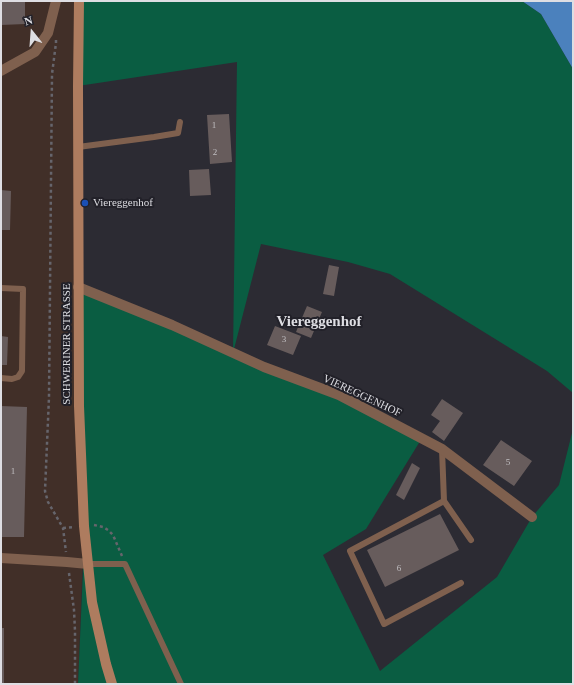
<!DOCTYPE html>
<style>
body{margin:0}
#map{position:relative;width:574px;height:685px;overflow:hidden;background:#2c2b33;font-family:Georgia,serif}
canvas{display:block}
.frame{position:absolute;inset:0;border:2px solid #dedee3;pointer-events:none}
.north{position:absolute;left:12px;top:12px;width:40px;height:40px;-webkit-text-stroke:3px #222129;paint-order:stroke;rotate:343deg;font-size:11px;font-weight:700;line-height:16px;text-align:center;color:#dedee3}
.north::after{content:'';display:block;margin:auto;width:14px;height:18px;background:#dedee3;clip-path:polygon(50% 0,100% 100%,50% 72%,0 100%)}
</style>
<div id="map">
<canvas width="574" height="685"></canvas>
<div class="frame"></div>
<div class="north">N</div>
</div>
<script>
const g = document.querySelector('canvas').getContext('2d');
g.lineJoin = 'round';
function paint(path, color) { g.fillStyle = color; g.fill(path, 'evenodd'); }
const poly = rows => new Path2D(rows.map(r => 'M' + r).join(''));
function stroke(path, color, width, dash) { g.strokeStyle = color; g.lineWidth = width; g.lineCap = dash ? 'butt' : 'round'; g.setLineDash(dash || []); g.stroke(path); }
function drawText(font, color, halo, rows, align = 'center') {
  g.font = font + ' Georgia,serif'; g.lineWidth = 4; g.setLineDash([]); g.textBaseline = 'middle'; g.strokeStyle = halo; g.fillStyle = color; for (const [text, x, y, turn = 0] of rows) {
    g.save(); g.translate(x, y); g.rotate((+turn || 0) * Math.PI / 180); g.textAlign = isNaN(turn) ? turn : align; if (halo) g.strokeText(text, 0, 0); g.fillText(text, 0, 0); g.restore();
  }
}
paint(poly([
 [1,1,79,1,84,526,78,684,1,684]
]), '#412f28');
paint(poly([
 [79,1,522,1,541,14,573,69,573,393,547,371,390,274,348,262,261,244,233,353,339,395,422,438,366,529,323,555,380,671,497,577,532,517,559,485,573,429,573,684,78,684,83,570,82,526,82,290,233,353,237,62,78,86]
]), '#0a5d42');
paint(poly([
 [522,1,573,1,573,69,541,14]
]), '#4b81bd');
paint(poly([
 [1,1,25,1,25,24,1,25],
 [229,114,232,162,210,164,207,115],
 [209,169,211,195,190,196,189,170],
 [1,190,11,191,10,230,1,230],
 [329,265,339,267,334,296,323,294],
 [307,306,322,312,311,338,296,332],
 [275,326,301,336,293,355,267,345],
 [1,336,8,337,7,365,1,365],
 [442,399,463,413,444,441,432,432,440,421,431,415],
 [1,406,27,407,24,537,1,537],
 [501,440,532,461,514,486,483,465],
 [412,463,420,468,404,500,396,495],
 [440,514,459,550,385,587,367,550],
 [1,628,4,628,4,684,1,684]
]), '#675c5c');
stroke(poly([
 [56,40,56,43,52,74,49,397,45,491,48,502,63,528,66,552],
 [94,525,103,527,108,530,113,535,122,556],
 [63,528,75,527],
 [69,573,74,610,75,631,75,684]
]), '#66656c', 2.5, [3, 3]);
stroke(poly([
 [78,147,154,137,178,133,180,122],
 [1,288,23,289,22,371,18,377,12,379,1,378],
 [442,449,444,501,350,551,384,624,461,583],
 [444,501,471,540],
 [88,564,125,564,181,684]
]), '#7f604e', 6);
stroke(poly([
 [1,71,35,52,48,33,56,1],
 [78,287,172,325,264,367,339,395,442,449,532,517],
 [1,558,67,562,88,564]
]), '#7f604e', 10);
stroke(poly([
 [79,1,78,86,79,406,84,526,92,602,106,664,112,684]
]), '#ae7c5f', 10);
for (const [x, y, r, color] of [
 [85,203,4,"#1a4fb4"]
]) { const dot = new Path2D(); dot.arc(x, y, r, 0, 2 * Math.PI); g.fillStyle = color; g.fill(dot); stroke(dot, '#222129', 1.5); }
drawText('9px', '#c0bec1', null, [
 ["1",214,126],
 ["2",215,153],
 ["3",284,340],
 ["5",508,463],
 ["1",13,472],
 ["6",399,569]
]);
drawText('11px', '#dedee3', '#222129', [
 ["Viereggenhof",93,203]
], 'left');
drawText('11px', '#dedee3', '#222129', [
 ["SCHWERINER STRASSE",67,344,-90],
 ["VIEREGGENHOF",362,396,25]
]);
drawText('bold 15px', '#dedee3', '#222129', [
 ["Viereggenhof",319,322]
]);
</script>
